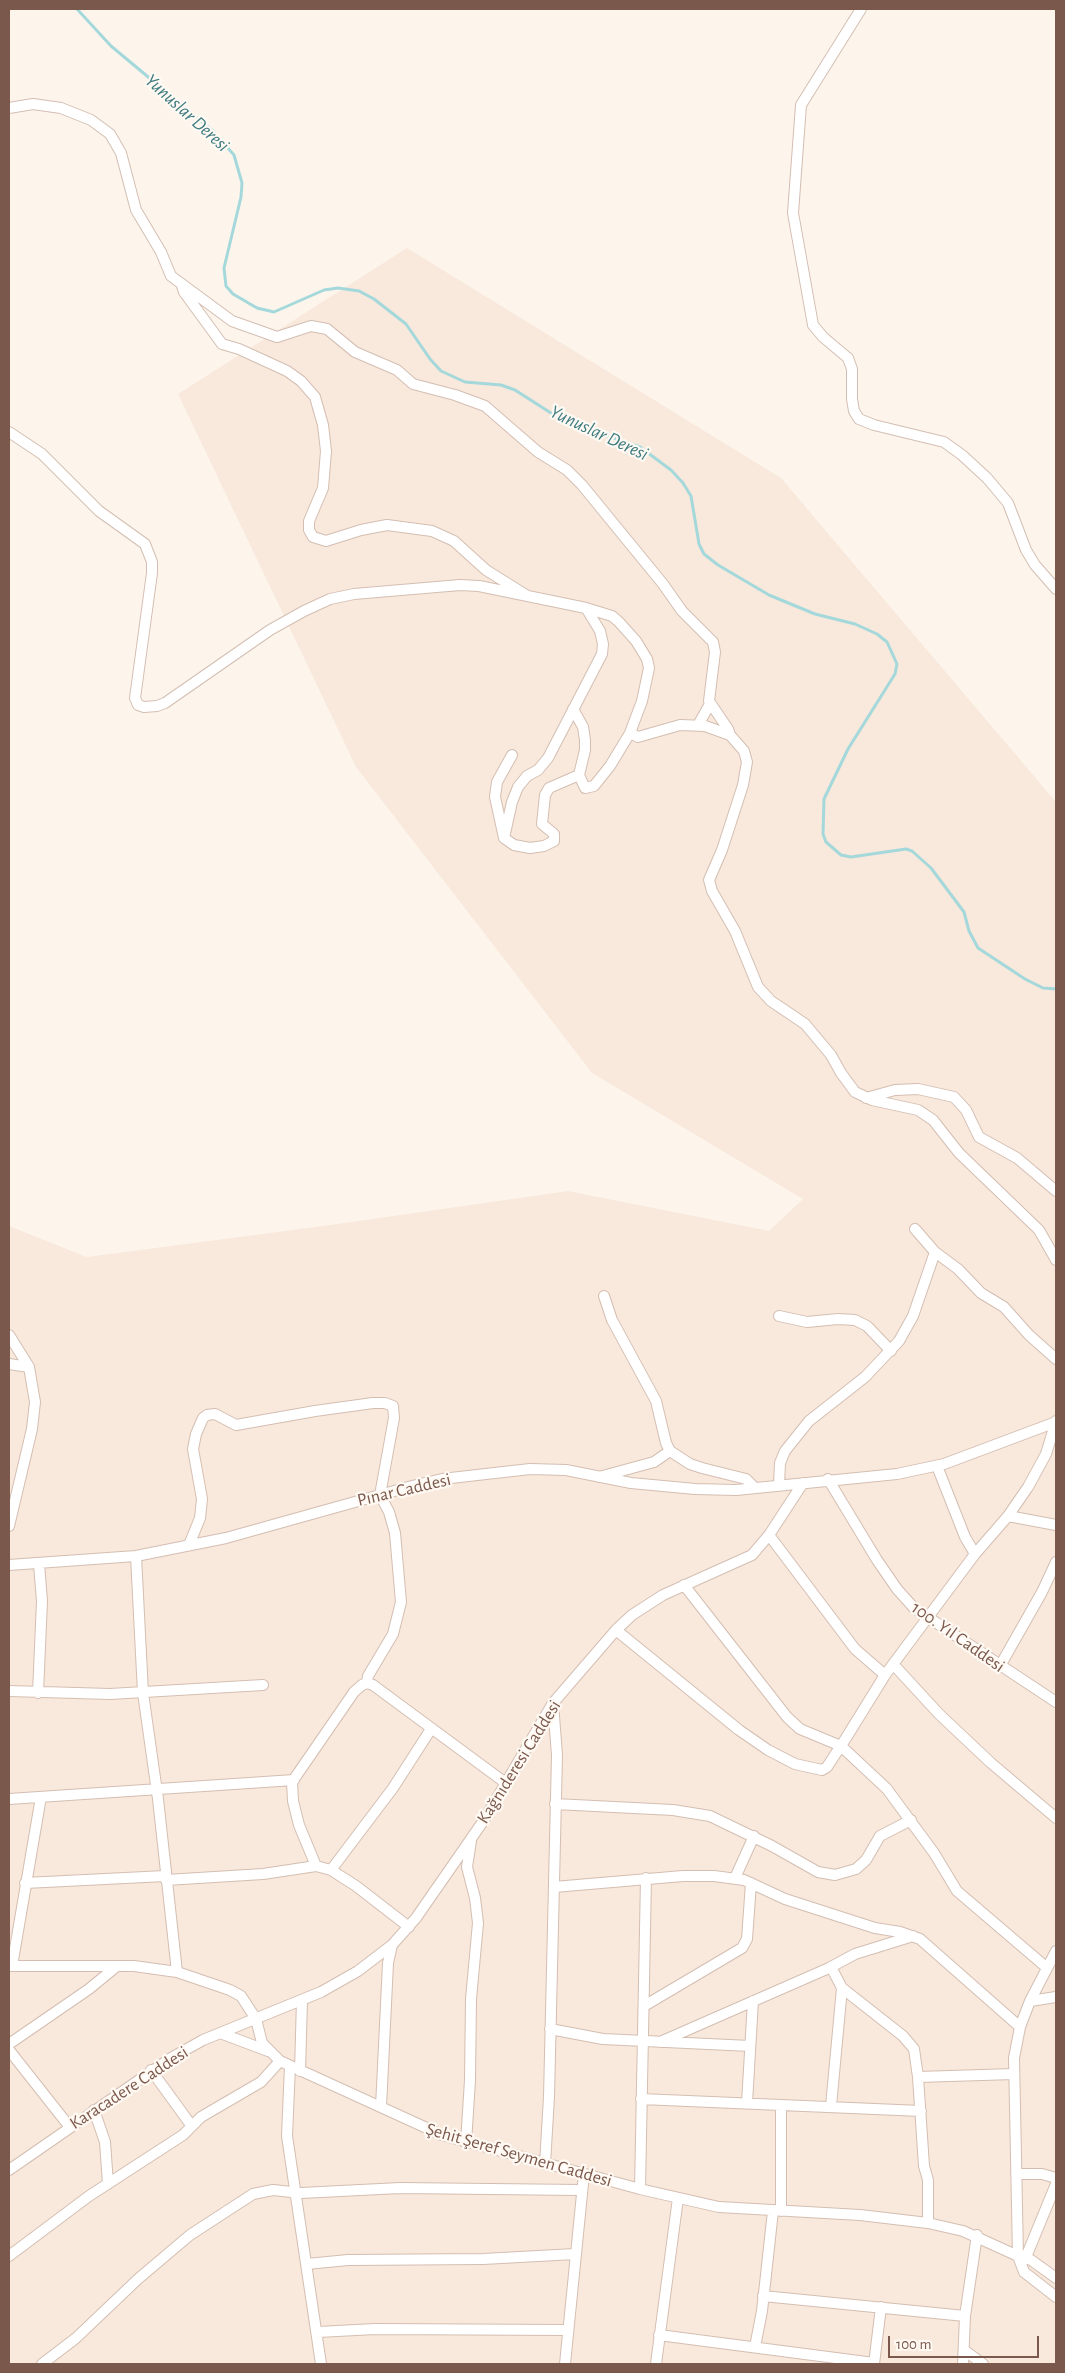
<!DOCTYPE html>
<meta charset="utf-8">
<style>
body{margin:0}
#map{position:relative;width:1065px;height:2373px;overflow:hidden;background:#fdf5ec;font-family:"Alegreya Sans",sans-serif}
canvas{display:block}
.frame{position:absolute;inset:0;border:10px solid #7b584c;pointer-events:none}
.scale{position:absolute;left:888px;top:2336px;width:151px;height:22px;box-sizing:border-box;border:2px solid #7b584c;border-top:0;padding-left:6px;font-size:15px;line-height:18px;white-space:nowrap;color:#7b584c;-webkit-text-stroke:4px #fff9f3;paint-order:stroke}
</style>
<div id="map">
<canvas width="1065" height="2373"></canvas>
<div class="frame"></div>
<div class="scale">100 m</div>
</div>
<script>
const g = document.querySelector('canvas').getContext('2d');
g.lineJoin = 'round';
function paint(path, color) { g.fillStyle = color; g.fill(path, 'evenodd'); }
const poly = rows => new Path2D(rows.map(r => 'M' + r).join(''));
function stroke(path, color, width, dash) { g.strokeStyle = color; g.lineWidth = width; g.lineCap = dash ? 'butt' : 'round'; g.setLineDash(dash || []); g.stroke(path); }
function drawText(font, color, halo, rows, align = 'center') {
  g.font = font + ' "Alegreya Sans",sans-serif'; g.lineWidth = 4.5; g.setLineDash([]); g.textBaseline = 'middle'; g.strokeStyle = halo; g.fillStyle = color; for (const [text, x, y, turn = 0] of rows) {
    g.save(); g.translate(x, y); g.rotate((+turn || 0) * Math.PI / 180); g.textAlign = isNaN(turn) ? turn : align; if (halo) g.strokeText(text, 0, 0); g.fillText(text, 0, 0); g.restore();
  }
}
paint(poly([
 [407,248,781,478,1056,802,1056,2364,9,2364,9,1226,87,1257,323,1226,568,1191,769,1231,803,1199,592,1073,356,767,178,394]
]), '#f8e9dc');
stroke(poly([
 [77,9,111,46,213,131,234,155,242,183,241,197,224,268,226,286,233,294,257,308,274,312,324,290,338,288,359,291,374,299,406,324,430,359,441,371,465,382,501,385,515,390,565,422,640,447,671,470,683,483,691,496,699,544,704,554,718,565,769,595,815,614,855,624,877,634,887,642,897,664,895,674,848,749,824,799,823,834,826,842,841,855,851,857,906,849,912,851,931,868,964,912,969,931,978,948,1025,979,1043,988,1056,989]
]), '#a4d8db', 3);
const minor = poly([
 [861,9,801,105,793,213,813,325,823,337,848,358,852,369,852,399,854,411,859,419,874,425,944,442,962,455,987,478,1008,503,1026,550,1035,565,1056,589],
 [9,108,33,104,61,108,91,120,110,134,121,153,136,210,161,252,171,276,232,321,277,337,311,326,327,329,355,352,397,370,413,384,455,395,485,406,538,452,567,470,582,485,663,584,682,611,713,642,715,652,709,701,728,729,730,735],
 [182,286,184,292,222,344,239,349,287,371,301,381,315,397,323,425,326,451,323,488,309,521,309,530,313,537,326,541,361,530,387,525,432,531,454,541,486,570,526,595],
 [9,432,42,454,99,511,145,544,152,562,152,573,135,698,138,705,144,707,157,706,165,703,270,630,304,611,330,599,354,594,460,585,479,586,586,608,612,616,619,622,636,641,647,659,649,668,642,701,630,733,638,737,680,725,705,726,730,735,744,751,747,762,743,785,722,850,709,880,712,891,735,931,758,987,771,1001,805,1024,831,1055,841,1073,855,1092,872,1100,918,1110,933,1120,959,1153,1039,1230,1056,1260],
 [573,709,583,727,585,740,585,750,579,775,585,788,594,786,610,766,630,733],
 [698,725,710,704],
 [512,755,497,782,495,797,504,838,514,845,530,848,544,846,554,841,554,834,542,824,545,795,549,788,579,775],
 [504,838,512,802,518,787,527,776,538,770,548,758,602,654,603,644,600,631,586,608],
 [866,1098,895,1090,918,1089,954,1097,966,1110,979,1137,1017,1158,1056,1191],
 [915,1229,935,1252,958,1269,981,1293,1004,1307,1029,1335,1056,1359],
 [604,1296,612,1320,656,1401,666,1443,670,1451,690,1464,702,1468,746,1479,755,1488],
 [779,1316,807,1322,838,1319,855,1320,867,1326,891,1351],
 [9,1335,29,1367,35,1402,32,1429,9,1526],
 [9,1364,29,1367],
 [937,1466,965,1537,975,1554],
 [599,1477,654,1462,670,1451],
 [828,1479,877,1560,897,1589,914,1608,1056,1702],
 [779,1485,780,1463,785,1451,809,1421,865,1377,899,1341,913,1316,935,1252],
 [1008,1516,1056,1525],
 [769,1535,855,1649,885,1675],
 [189,1545,200,1518,202,1499,193,1449,196,1434,203,1418,207,1415,215,1414,236,1425,315,1411,373,1403,385,1403,393,1406,394,1418,380,1495,389,1512,395,1533,401,1602,393,1634,368,1676,367,1683],
 [136,1556,143,1693,158,1799,177,1972],
 [9,1565,136,1556,226,1538,412,1486,442,1479,530,1469,566,1470,631,1483,695,1489,736,1490,897,1474,944,1464,1056,1422],
 [684,1585,787,1717,800,1729,841,1746,887,1789,934,1853,957,1891,1046,1967],
 [616,1630,739,1730,768,1750,795,1764,822,1770,827,1767,846,1738,885,1675,975,1554,1008,1516,1028,1487,1046,1454,1056,1421],
 [893,1664,939,1714,991,1763,1056,1818],
 [1000,1666,1042,1592,1056,1562],
 [9,1691,110,1694,263,1685],
 [38,1693,42,1601,39,1564],
 [9,1799,294,1780],
 [555,1804,673,1810,710,1816,772,1846,818,1872,835,1875,856,1869,866,1860,880,1836,911,1820],
 [316,1866,299,1825,293,1801,292,1782,354,1692,362,1685,367,1683,373,1685,507,1784],
 [331,1870,393,1788,431,1729],
 [735,1878,754,1836],
 [166,1880,263,1874,316,1866,331,1870,356,1886,409,1927],
 [25,1883,165,1876],
 [554,1887,683,1876,714,1876,744,1880,785,1899,875,1928,900,1932,920,1939,1020,2027],
 [1056,1951,1030,2001,1020,2027,1014,2058,1018,2256,1024,2272,1056,2297],
 [9,1966,134,1966,177,1972,230,1990,241,1996,256,2019,262,2043,280,2061,442,2135,640,2189,719,2207,860,2215,928,2223,963,2231,1018,2256,1031,2260,1056,2278],
 [12,1966,41,1797],
 [831,1967,842,1988,831,2106],
 [842,1988,903,2036,914,2049,918,2077,924,2166,928,2180,928,2223],
 [1030,2001,1056,1997],
 [644,2006,742,1948,747,1939,751,1883],
 [550,2029,603,2039,750,2046],
 [220,2033,268,2051],
 [660,2042,829,1968,855,1954,913,1936],
 [9,2044,89,1989,117,1966],
 [9,2050,69,2126],
 [290,2066,287,2136,321,2364],
 [151,2070,191,2125],
 [300,2071,302,2000],
 [918,2077,1014,2074],
 [641,2099,921,2111],
 [747,2103,753,2001],
 [781,2105,781,2211],
 [381,2107,388,1963,392,1945],
 [94,2110,105,2142,108,2184],
 [466,2143,470,2080,471,1999,478,1923,475,1898,467,1867,471,1841],
 [545,2164,549,2097,557,1755,553,1703],
 [9,2170,171,2058,203,2040,321,1992,358,1971,392,1945,416,1918,484,1820,553,1703,616,1630,632,1615,663,1595,752,1555,769,1535,803,1483],
 [1016,2174,1042,2174,1056,2178],
 [640,2189,646,1878],
 [9,2256,89,2196,183,2135,201,2117,261,2082,280,2061],
 [1026,2257,1056,2184],
 [307,2264,348,2260,483,2259,575,2254],
 [763,2296,965,2316],
 [318,2332,375,2329,568,2330],
 [659,2335,874,2363],
 [755,2347,762,2311,773,2211],
 [964,2350,983,2364],
 [42,2364,76,2338,138,2279,190,2235,253,2194,273,2190,301,2193,400,2188,580,2190],
 [565,2364,584,2174],
 [656,2364,678,2198],
 [874,2364,881,2307],
 [963,2364,965,2316,977,2235]
]);
stroke(minor, '#d4beb2', 12);
stroke(minor, '#fff', 10);
drawText('18px', '#7b584c', '#fff9f3', [
 ["Pınar Caddesi",404,1490,-13],
 ["100. Yıl Caddesi",958,1637,35],
 ["Kağnıderesi Caddesi",519,1762,-58],
 ["Karacadere Caddesi",129,2088,-33],
 ["Şehit Şeref Seymen Caddesi",519,2155,16]
]);
drawText('italic 19px', '#3e7c80', '#fff9f3', [
 ["Yunuslar Deresi",187,113,42],
 ["Yunuslar Deresi",599,433,25]
]);
</script>
